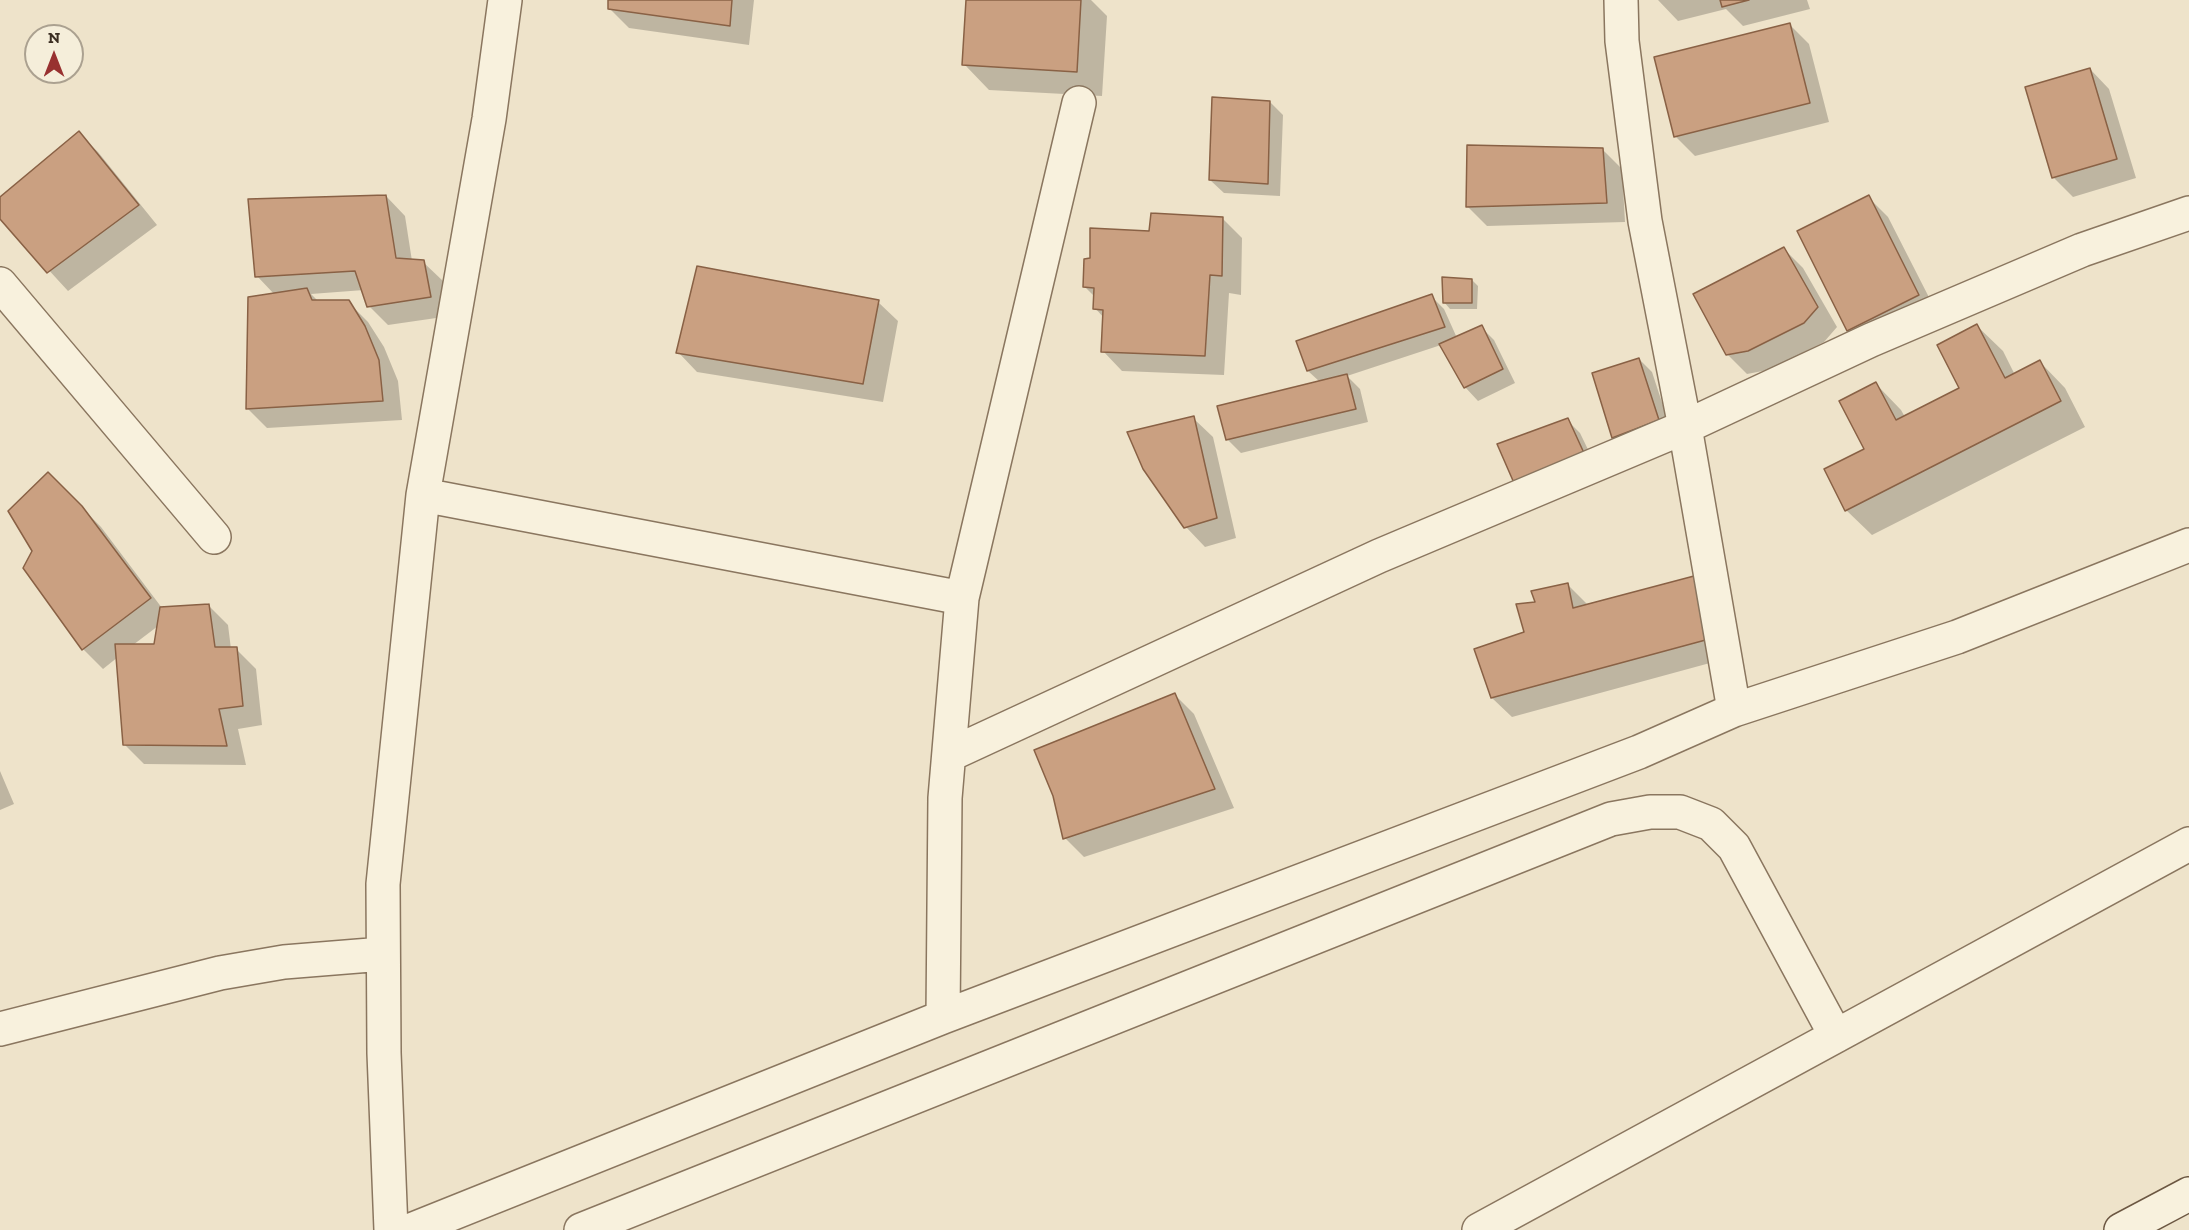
<!DOCTYPE html>
<style>
body{margin:0}
#map{position:relative;width:2189px;height:1230px;overflow:hidden;background:#eee3ca;font-family:"Zilla Slab",serif}
canvas{display:block}
.north{position:absolute;left:24px;top:24px;width:60px;height:60px;box-sizing:border-box;background:#f5eeda;border:2px solid #aba190;border-radius:50%;rotate:0deg;font-size:16px;font-weight:700;line-height:24px;text-align:center;color:#3b2e22}
.north::after{content:'';display:block;margin:auto;width:21px;height:27px;background:#983130;clip-path:polygon(50% 0,100% 100%,50% 72%,0 100%)}
</style>
<div id="map">
<canvas width="2189" height="1230"></canvas>
<div class="north">N</div>
</div>
<script>
const g = document.querySelector('canvas').getContext('2d');
g.lineJoin = 'round';
function paint(path, color) { g.fillStyle = color; g.fill(path, 'evenodd'); }
const poly = rows => new Path2D(rows.map(r => 'M' + r).join(''));
function stroke(path, color, width, dash) { g.strokeStyle = color; g.lineWidth = width; g.lineCap = dash ? 'butt' : 'round'; g.setLineDash(dash || []); g.stroke(path); }
paint(poly([
 [609,0,754,0,749,45,629,28,609,8],
 [968,0,1091,0,1107,16,1102,96,989,90,964,64],
 [1658,0,1807,0,1810,9,1743,26,1726,9,1678,21],
 [1789,24,1809,44,1829,122,1695,156,1675,136],
 [2090,69,2109,89,2136,178,2073,197,2053,177],
 [1270,102,1283,115,1280,196,1224,193,1210,180],
 [78,133,98,152,157,225,68,291,0,217,0,199],
 [1602,149,1622,169,1625,222,1487,226,1467,206],
 [386,196,405,216,412,261,423,262,443,281,450,316,388,325,369,306,364,290,311,294,319,302,348,302,368,322,384,347,398,381,402,420,267,428,247,408,275,295,257,276],
 [1868,197,1888,217,1938,315,1868,350,1848,330],
 [1223,219,1242,238,1241,295,1229,293,1224,375,1122,371,1103,351,1104,318,1095,308,1095,297,1085,287],
 [1784,249,1803,268,1837,327,1824,342,1768,370,1747,374,1727,354],
 [1472,280,1478,286,1477,309,1450,309,1444,302],
 [1431,296,1444,309,1457,338,1481,327,1494,340,1515,383,1478,401,1465,387,1441,345,1347,376,1360,389,1368,422,1241,453,1228,440,1219,407,1320,382,1308,371,1298,342],
 [878,302,898,321,883,402,697,372,678,352],
 [1977,326,2003,351,2015,375,2040,362,2065,388,2085,427,1872,535,1846,510,1866,450,1876,384,1901,410,1905,417,1961,389],
 [1639,359,1652,372,1672,433,1627,450,1614,437],
 [1193,418,1213,437,1236,538,1205,547,1186,527],
 [1567,420,1580,433,1596,466,1528,496],
 [48,474,101,527,162,608,208,605,228,625,231,649,236,649,256,669,262,725,238,729,246,765,144,764,124,744,118,657,103,669,83,649,24,568,34,551],
 [158,626,155,645,133,645],
 [1693,577,1732,657,1512,717,1492,698,1526,633,1537,603,1568,585,1587,604],
 [1174,694,1194,714,1234,808,1084,857,1065,838],
 [0,771,14,804,0,810]
]), '#0003');
const building = poly([
 [608,0,732,0,730,26,608,9,608,0],
 [966,0,1081,0,1077,72,962,65,966,0],
 [1720,0,1749,0,1722,7,1720,0],
 [1790,23,1810,103,1674,137,1654,57,1790,23],
 [2090,68,2117,159,2052,178,2025,87,2090,68],
 [1212,97,1270,101,1268,184,1209,180,1212,97],
 [79,131,139,205,47,273,0,219,0,197,79,131],
 [1467,145,1603,148,1607,203,1466,207,1467,145],
 [386,195,396,258,424,260,431,297,367,307,355,271,255,277,248,199,386,195],
 [1869,195,1919,295,1847,331,1797,231,1869,195],
 [1151,213,1223,217,1222,276,1210,275,1205,356,1101,352,1103,310,1093,309,1094,288,1083,287,1084,259,1090,258,1090,228,1149,231,1151,213],
 [1784,247,1818,307,1804,323,1748,351,1726,355,1693,294,1784,247],
 [697,266,879,300,863,384,676,353,697,266],
 [1442,277,1472,279,1472,303,1443,303,1442,277],
 [307,288,312,300,349,300,365,326,379,360,383,401,246,409,248,297,307,288],
 [1432,294,1445,327,1307,371,1296,341,1432,294],
 [1977,324,2005,378,2040,360,2061,401,1845,511,1824,469,1864,449,1839,401,1876,382,1896,420,1959,388,1937,345,1977,324],
 [1482,325,1503,369,1464,388,1439,344,1482,325],
 [1639,358,1659,420,1612,438,1592,373,1639,358],
 [1347,374,1356,409,1226,440,1217,406,1347,374],
 [1194,416,1217,518,1184,528,1143,469,1127,432,1194,416],
 [1568,418,1584,453,1514,483,1497,444,1568,418],
 [48,472,82,506,151,598,82,650,23,568,32,551,8,511,48,472],
 [1694,576,1713,638,1491,698,1474,649,1524,632,1516,604,1535,602,1531,591,1568,583,1573,608,1694,576],
 [209,604,215,647,237,647,243,706,219,709,227,746,123,745,115,644,154,644,160,607,209,604],
 [1175,693,1215,789,1063,839,1053,796,1034,750,1175,693]
]);
paint(building, '#caa081');
stroke(building, '#896145', 1.5);
const street = poly([
 [1621,0,1622,41,1645,221,1685,427,1734,710],
 [0,284,214,537],
 [423,495,962,598],
 [949,755,1379,556,1685,427,1871,340,2082,250,2189,213],
 [943,1017,945,798,962,598,1079,103],
 [0,1029,220,973,284,962,383,954],
 [391,1230,384,1053,383,884,423,495,489,119,505,0],
 [411,1230,943,1017,1639,752,1734,710,1957,637,2189,545],
 [581,1230,1611,819,1650,812,1680,812,1711,824,1734,847,1836,1036],
 [1479,1230,2189,844]
]);
const secondary = poly([
 [2121,1230,2189,1194]
]);
stroke(street, '#8a765f', 36);
stroke(secondary, '#6c5742', 36);
stroke(street, '#f8f1dd', 33);
stroke(secondary, '#f8f1dd', 33);
</script>
